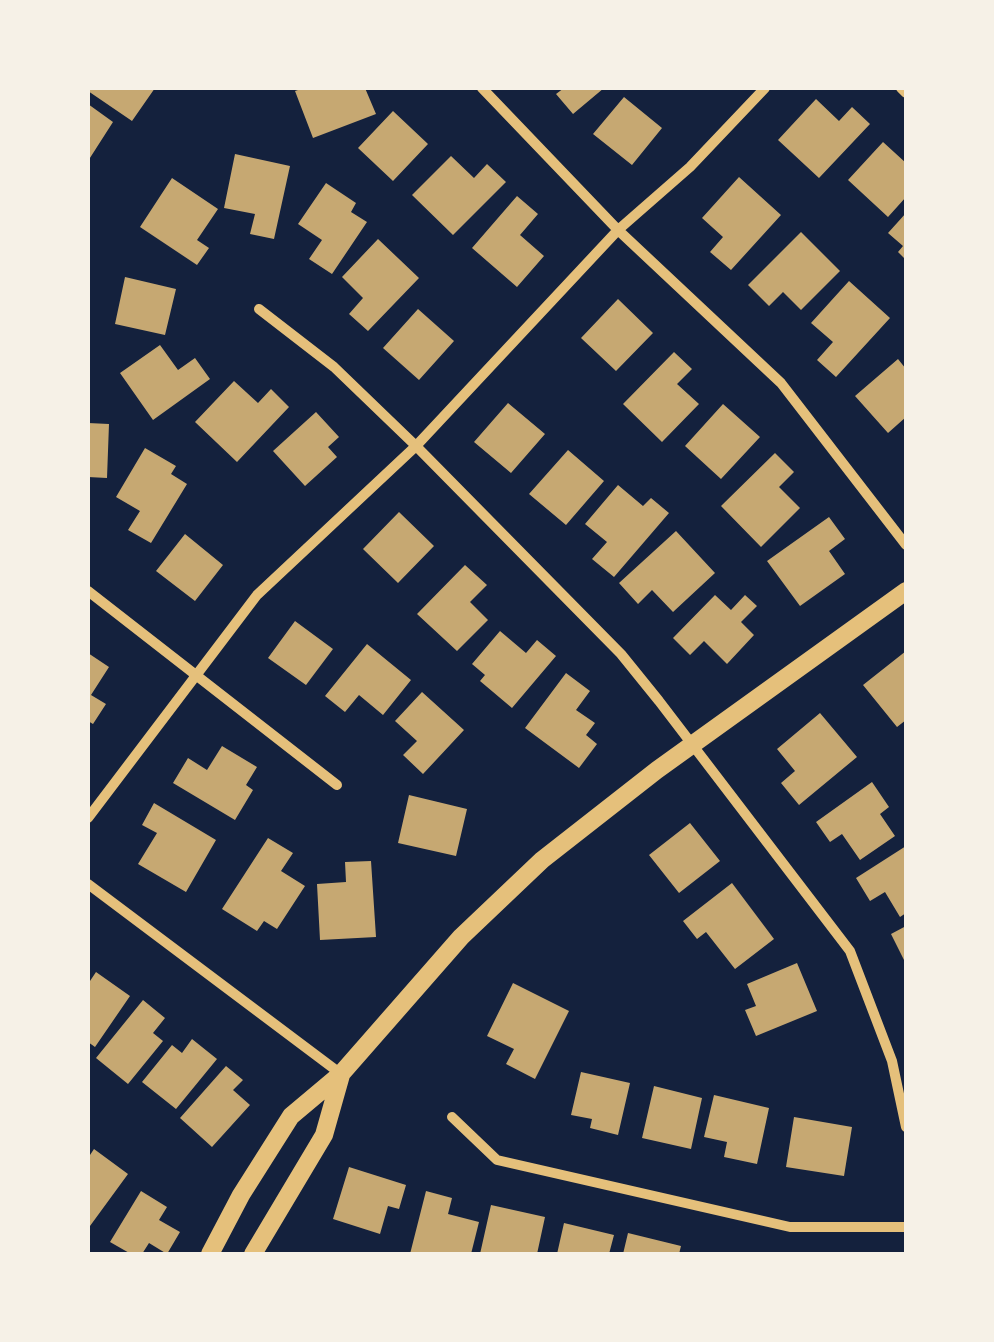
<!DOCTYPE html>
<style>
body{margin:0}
#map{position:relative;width:994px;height:1342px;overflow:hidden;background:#14213d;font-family:"Nunito Sans",sans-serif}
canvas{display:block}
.frame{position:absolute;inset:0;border:90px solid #f6f1e7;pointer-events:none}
</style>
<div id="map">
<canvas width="994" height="1342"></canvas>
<div class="frame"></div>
</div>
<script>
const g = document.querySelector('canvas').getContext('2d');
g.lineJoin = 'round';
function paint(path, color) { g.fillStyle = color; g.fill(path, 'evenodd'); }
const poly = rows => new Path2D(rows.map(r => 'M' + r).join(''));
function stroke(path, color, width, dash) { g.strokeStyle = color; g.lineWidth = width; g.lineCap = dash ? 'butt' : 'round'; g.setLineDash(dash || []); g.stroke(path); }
paint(poly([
 [91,88,155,88,132,121,88,91],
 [304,88,365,88,376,114,313,138,295,91],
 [564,88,604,88,573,114,556,94],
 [624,97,662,128,632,165,593,134],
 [816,99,839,121,852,107,870,124,819,178,778,140],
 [88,104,113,122,88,161],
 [393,111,428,144,393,181,358,148],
 [883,142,906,163,906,197,888,217,848,180],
 [235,154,290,166,274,239,250,234,255,214,224,208],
 [451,156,474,178,487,164,506,182,453,235,412,195],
 [739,177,781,215,731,270,710,252,723,237,702,218],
 [172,178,218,209,197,240,209,248,197,265,140,227],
 [326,183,356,203,351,212,367,222,332,274,309,259,322,240,298,224],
 [517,196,538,214,520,235,544,256,517,287,472,248],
 [906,213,906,260,898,252,903,246,888,233],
 [801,232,840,271,801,310,783,292,769,306,748,285],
 [378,239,419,278,368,331,349,314,363,298,342,277],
 [125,277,176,289,165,335,115,324],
 [849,281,890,318,836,377,817,360,833,342,811,323],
 [618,299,653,333,616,371,581,338],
 [418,309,454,341,419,380,383,348],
 [160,345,178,370,195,358,210,379,153,420,120,373],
 [674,352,692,369,677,384,699,404,662,442,623,404],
 [898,359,906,369,906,417,888,433,855,396],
 [234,381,258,403,271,389,289,407,237,462,195,422],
 [508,403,545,434,511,473,474,442],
 [723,404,760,437,721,479,685,446],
 [316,412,339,437,328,447,337,457,305,486,273,451],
 [88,423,109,424,107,478,88,477],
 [145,448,176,466,171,474,187,484,151,543,128,530,140,511,116,497],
 [568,450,604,481,566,525,529,494],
 [775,453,794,472,779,487,800,508,761,547,721,506],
 [618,485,643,506,651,498,669,513,614,577,592,559,607,542,585,524],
 [399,512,434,546,398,583,363,549],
 [829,517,845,539,829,551,845,574,800,606,767,561],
 [676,531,715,573,673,612,652,590,638,604,619,583],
 [185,534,223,565,195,601,156,571],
 [465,565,487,585,470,602,488,620,457,651,417,614],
 [715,595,731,610,745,595,757,606,741,622,754,635,727,664,704,641,690,655,673,638],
 [295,621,333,649,306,685,268,658],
 [500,631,526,653,537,640,556,656,512,708,480,681,485,675,472,664],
 [367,644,411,680,383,715,359,695,345,712,325,696],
 [906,651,906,720,897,727,863,685],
 [88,653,109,667,91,695,106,704,93,724,88,721],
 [566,673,590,691,576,710,595,723,586,735,597,744,579,768,525,728],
 [422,692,464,730,423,774,403,755,417,741,395,721],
 [820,713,857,757,799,805,781,783,795,771,777,749],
 [222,746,257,767,246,785,253,790,235,820,173,783,188,758,207,770],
 [872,782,889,807,880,814,895,836,860,860,842,834,830,842,816,822],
 [409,795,467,809,456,856,398,843],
 [154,803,216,840,186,892,138,864,157,833,142,825],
 [690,823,720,861,679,893,649,855],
 [268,838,293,853,281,871,305,886,277,929,264,921,257,931,222,909],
 [906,846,906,913,900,917,885,892,870,901,856,878],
 [371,861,376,937,320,940,317,884,346,882,345,862],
 [732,883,774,939,735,969,706,932,697,939,683,921],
 [906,926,906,964,891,934],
 [797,963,817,1011,756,1036,745,1010,756,1006,747,984],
 [96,972,130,996,95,1047,88,1042,88,984],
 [513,983,569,1011,535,1079,506,1064,514,1049,487,1036],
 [143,1000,165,1018,153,1033,163,1041,128,1084,96,1058],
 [192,1039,217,1059,176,1109,142,1082,172,1045,182,1053],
 [226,1066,243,1080,233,1090,250,1105,212,1147,180,1118],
 [581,1072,630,1083,618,1135,590,1128,592,1119,571,1115],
 [654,1086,702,1098,691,1149,642,1138],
 [714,1095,769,1108,757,1164,724,1157,727,1142,704,1137],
 [794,1117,852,1127,844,1176,786,1167],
 [94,1149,128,1174,90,1226,88,1224,88,1158],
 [349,1167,406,1185,399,1209,388,1206,380,1234,333,1219],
 [141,1191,167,1207,159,1220,180,1232,167,1254,149,1243,142,1254,131,1254,110,1242],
 [426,1191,452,1198,448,1214,479,1222,471,1254,410,1254],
 [491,1205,545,1217,537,1254,480,1254],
 [564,1223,614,1235,609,1254,557,1254],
 [628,1233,681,1246,679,1254,623,1254]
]), '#c6a872');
stroke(poly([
 [482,88,618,230,781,383,906,545],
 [901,88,906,93],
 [259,309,334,367,416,446,621,654,659,701,850,951,892,1061,906,1127],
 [88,591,337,785],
 [88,818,257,595,416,446,618,230,690,167,765,88],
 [88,884,341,1074],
 [452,1117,497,1160,790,1227,906,1227]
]), '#e5c07b', 10);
stroke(poly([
 [210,1254,241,1195,291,1116,341,1074,461,937,542,860,657,770,906,591],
 [253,1254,324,1135,341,1075]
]), '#e5c07b', 18);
</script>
